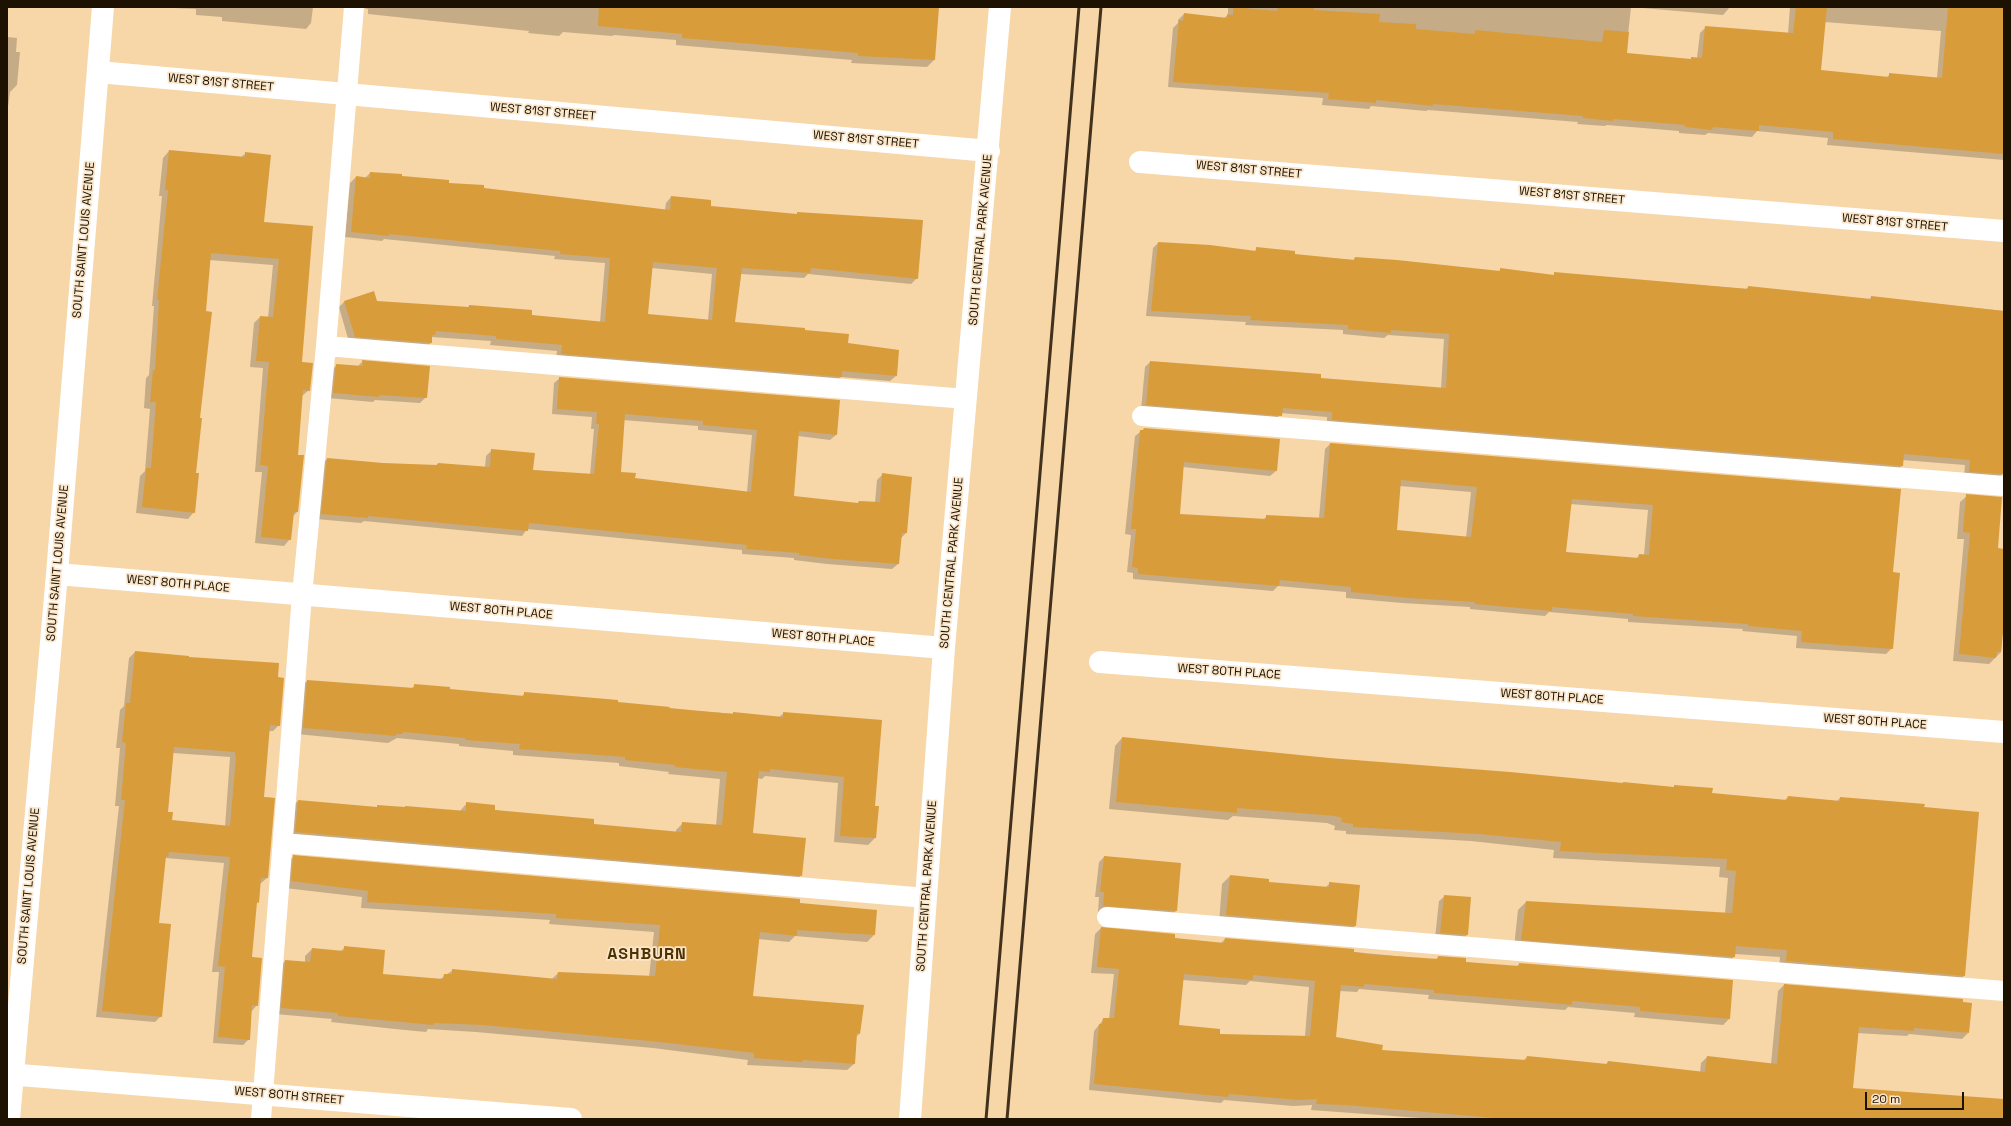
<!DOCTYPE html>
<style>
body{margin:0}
#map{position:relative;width:2011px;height:1126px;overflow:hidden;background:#f7d6a8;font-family:"Space Grotesk",sans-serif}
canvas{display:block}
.frame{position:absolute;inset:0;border:8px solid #1d1102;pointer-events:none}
.scale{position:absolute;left:1865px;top:1092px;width:99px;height:18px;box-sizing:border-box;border:2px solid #1d1102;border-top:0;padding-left:5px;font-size:12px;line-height:14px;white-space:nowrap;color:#1d1102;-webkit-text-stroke:3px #fae6ca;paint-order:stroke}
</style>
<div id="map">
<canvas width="2011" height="1126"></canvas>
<div class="frame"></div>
<div class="scale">20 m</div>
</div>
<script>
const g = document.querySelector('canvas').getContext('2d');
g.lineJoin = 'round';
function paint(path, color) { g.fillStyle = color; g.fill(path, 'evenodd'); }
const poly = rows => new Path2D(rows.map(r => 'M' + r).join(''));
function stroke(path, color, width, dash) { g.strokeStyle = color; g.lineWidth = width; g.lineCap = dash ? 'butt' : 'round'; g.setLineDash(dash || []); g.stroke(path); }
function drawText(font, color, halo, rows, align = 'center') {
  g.font = font + ' "Space Grotesk",sans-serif'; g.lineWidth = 3.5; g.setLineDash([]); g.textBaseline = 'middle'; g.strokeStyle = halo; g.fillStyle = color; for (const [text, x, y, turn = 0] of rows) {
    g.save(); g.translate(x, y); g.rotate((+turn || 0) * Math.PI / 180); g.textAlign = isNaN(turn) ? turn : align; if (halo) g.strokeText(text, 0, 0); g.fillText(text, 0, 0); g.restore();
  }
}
paint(poly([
 [313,7,311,23,306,29,222,21,222,17,196,15,196,9,173,8],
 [361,7,938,7,934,60,927,67,851,63,852,60,676,45,676,40,614,35,612,36,563,32,559,36,528,33,529,31,368,14,368,9],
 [1228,7,1730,7,1723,15,1631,7,1626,54,1689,60,1692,58,1697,58,1700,33,1706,27,1788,34,1790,7,2004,7,2004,160,1827,145,1828,138,1757,131,1752,137,1708,133,1705,135,1679,133,1679,131,1607,125,1605,126,1577,124,1578,122,1428,110,1426,111,1371,106,1369,109,1322,105,1323,98,1168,87,1173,28,1178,23,1178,20,1184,14,1224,18,1228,15],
 [1824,22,1941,31,1937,78,1890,74,1886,78,1820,71],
 [7,37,17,38,16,52,20,52,17,85,10,92,7,114],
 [169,151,241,157,246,153,263,223,312,227,301,363,309,390,302,396,296,456,297,512,292,517,290,539,284,546,255,543,262,472,255,472,263,368,250,367,254,323,260,317,268,318,273,265,209,260,204,312,204,358,195,473,194,512,188,519,136,513,140,476,145,471,150,409,144,408,146,378,149,375,154,306,152,306,162,196,159,196,163,158],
 [370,173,483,189,665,210,666,203,671,197,710,207,796,215,798,213,917,278,911,284,808,274,804,278,741,274,734,323,804,331,847,344,896,376,890,381,841,377,835,382,556,359,557,351,490,345,491,341,432,337,431,343,425,348,349,342,339,307,344,302,376,302,467,308,469,306,531,316,600,322,605,263,554,259,555,256,384,239,382,241,345,237,350,183,356,177,365,178],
 [652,268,712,274,708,320,647,315],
 [1158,243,1254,252,1257,248,1294,255,1353,260,1355,258,1498,272,1501,269,1552,276,1555,273,1746,289,1748,287,1869,300,1871,297,2004,311,2004,472,1997,480,1964,477,1965,465,1902,460,1902,466,1896,471,1327,425,1327,417,1281,413,1275,421,1141,410,1145,367,1150,362,1320,379,1441,389,1444,339,1388,335,1384,338,1343,334,1343,330,1245,325,1246,322,1146,316,1153,248],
 [362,362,428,367,426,397,420,403,375,400,373,402,328,398,331,371,336,366,357,367],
 [560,378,839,401,836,435,830,440,798,436,792,497,857,504,859,502,875,503,877,480,883,474,906,533,901,538,898,564,892,569,827,564,794,560,794,558,742,554,742,550,527,529,522,536,364,521,361,523,316,519,322,464,327,459,383,464,435,466,438,464,485,468,486,456,492,450,532,470,590,475,594,429,591,429,592,417,552,414,554,383],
 [623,420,698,426,698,430,752,435,747,492,634,479,620,473],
 [1144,429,1276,471,1270,476,1183,467,1179,515,1263,520,1267,516,1319,518,1325,449,1330,444,1900,490,1892,573,1892,648,1886,654,1796,648,1797,636,1742,631,1743,629,1628,622,1628,619,1549,612,1545,616,1470,609,1470,607,1402,603,1346,598,1346,592,1278,586,1273,591,1133,579,1133,573,1127,572,1131,535,1125,534,1135,436],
 [1399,486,1471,492,1466,538,1396,531],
 [1570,504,1648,510,1644,555,1639,555,1636,559,1565,553],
 [1967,496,1997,549,2004,550,2004,611,2001,652,1989,664,1953,661,1964,539,1957,539,1960,502],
 [135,652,187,658,277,678,279,725,273,731,269,731,262,797,274,798,267,878,260,884,258,902,255,905,250,958,257,1005,251,1012,249,1039,243,1045,213,1043,219,972,212,972,224,863,166,858,165,859,158,924,161,1016,155,1022,96,1017,119,806,115,806,120,748,116,748,120,710,124,706,129,658],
 [173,753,230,757,225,827,171,821,167,813],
 [307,681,411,689,415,685,449,690,521,697,525,693,668,709,779,717,784,713,874,806,875,838,868,845,834,842,838,783,765,776,762,779,757,778,752,834,801,875,795,882,289,839,291,807,298,801,376,808,378,806,460,811,467,803,494,810,592,825,676,833,676,830,683,823,716,826,720,779,668,774,669,772,619,766,619,763,513,755,513,751,459,746,459,744,397,738,388,743,297,734,301,687],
 [1122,738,1329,759,1673,788,1675,786,1711,794,1784,801,1788,797,1837,801,1840,798,1923,808,1964,976,1956,983,1779,969,1780,957,1735,954,1734,957,1727,964,1514,947,1518,910,1526,902,1725,914,1728,878,1719,877,1720,867,1553,858,1554,850,1471,841,1346,834,1346,831,1334,830,1335,826,1327,823,1233,816,1228,820,1109,809,1115,746],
 [294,856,799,904,874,935,867,942,795,936,789,942,758,939,752,997,860,1033,856,1037,854,1064,847,1070,747,1065,748,1060,653,1048,476,1032,428,1029,426,1032,395,1029,331,1022,332,1019,275,1014,279,968,285,961,305,963,305,956,312,949,340,952,345,947,382,975,439,980,453,970,552,979,558,973,649,977,654,932,549,924,550,920,361,908,362,897,285,888,287,863],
 [1104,857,1176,911,1171,916,1098,912,1099,897,1095,897,1099,862],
 [1230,876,1268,883,1325,888,1329,884,1355,926,1347,934,1219,923,1222,884],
 [1445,896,1467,935,1461,940,1435,938,1439,901],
 [1101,928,1174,939,1221,943,1225,939,1435,960,1438,957,1464,962,1516,967,1519,964,1729,1019,1723,1025,1634,1017,1635,1013,1568,1007,1565,1010,1525,1007,1428,999,1429,995,1359,989,1357,992,1340,991,1335,1038,1381,1051,1523,1061,1527,1057,1605,1065,1608,1062,1700,1073,1701,1063,1707,1057,1771,1064,1778,991,1784,985,1968,1033,1962,1039,1909,1034,1907,1036,1857,1033,1852,1088,1961,1119,1434,1119,1311,1110,1312,1105,1293,1106,1224,1100,1221,1103,1089,1090,1094,1031,1104,1019,1109,1019,1114,974,1091,973,1095,934],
 [1183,980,1246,985,1250,981,1309,987,1305,1036,1219,1035,1178,1025]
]), '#0003');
paint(poly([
 [599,7,939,7,935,60,858,56,858,53,682,38,682,34,598,26],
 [1233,7,1277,11,1278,7,1314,7,1314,10,1380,14,1379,22,1416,24,1416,29,1475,34,1475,30,1602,42,1604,30,1629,32,1627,53,1691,59,1691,57,1702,58,1705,26,1793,33,1796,7,1827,7,1821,70,1889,77,1889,73,1942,78,1948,7,2004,7,2004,154,1833,139,1833,132,1759,125,1759,131,1713,127,1712,130,1685,127,1685,125,1613,119,1613,121,1583,118,1583,116,1433,104,1433,106,1376,100,1376,103,1328,99,1329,93,1173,82,1179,20,1183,21,1184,13,1227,18,1227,14,1233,15],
 [169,150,245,157,245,152,271,155,264,222,313,226,302,362,313,363,310,391,303,390,298,455,304,455,298,512,294,512,291,540,261,537,268,466,260,465,269,362,256,361,260,316,273,317,279,259,211,253,206,311,212,312,200,418,202,418,196,473,199,473,195,513,142,507,146,468,151,468,156,402,150,402,153,370,155,370,159,300,157,300,168,190,165,190],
 [370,172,402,174,402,176,449,180,449,183,484,185,484,188,670,210,671,196,711,200,711,206,797,214,797,212,923,220,918,279,811,268,810,273,742,268,735,322,805,328,805,330,849,334,848,343,899,350,897,376,842,371,842,377,561,354,562,345,496,339,496,336,436,331,435,335,432,335,432,343,355,337,344,301,374,291,377,301,469,307,469,305,532,310,532,315,605,322,610,258,560,254,560,251,389,234,389,236,351,232,356,176,370,178],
 [653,262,717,268,712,320,648,314],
 [1158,242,1210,245,1256,251,1256,247,1295,251,1295,254,1354,260,1355,257,1397,260,1500,271,1500,268,1554,275,1554,272,1748,289,1748,286,1871,299,1871,296,2004,311,2004,474,1969,472,1970,460,1904,454,1903,466,1332,420,1332,412,1283,408,1282,416,1146,405,1150,361,1321,374,1321,378,1446,388,1449,334,1391,330,1391,333,1348,329,1348,325,1250,320,1251,316,1151,311],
 [362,360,430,366,427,398,379,395,379,397,333,393,336,364,363,366],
 [559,377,840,400,837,435,799,431,794,496,858,503,859,501,880,502,882,473,912,477,907,533,902,533,899,564,833,559,799,555,799,553,746,549,747,545,529,523,528,531,368,516,368,518,321,514,327,458,383,463,437,465,438,463,490,467,491,449,535,453,533,470,594,474,599,424,596,424,597,412,557,409],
 [625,414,703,421,703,425,757,430,751,492,635,478,636,473,621,472],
 [1144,428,1280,439,1277,471,1184,462,1180,514,1266,519,1266,515,1324,518,1330,443,1901,489,1893,572,1900,573,1893,649,1801,642,1802,631,1748,626,1748,624,1633,616,1633,614,1552,607,1552,611,1475,604,1475,602,1408,598,1351,592,1351,587,1280,580,1279,586,1138,574,1138,568,1132,567,1136,529,1131,529,1140,430,1143,430],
 [1401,480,1477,487,1471,537,1397,530],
 [1572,499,1653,505,1649,555,1639,554,1639,558,1566,552],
 [1966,494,2002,497,1998,548,2004,549,2004,623,2001,652,1997,652,1996,658,1959,654,1970,533,1963,532],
 [135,651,189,656,189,657,279,663,278,677,284,678,280,726,270,725,264,797,275,798,268,878,261,878,259,903,257,902,252,957,262,958,258,1006,252,1005,250,1040,218,1037,225,967,218,966,230,857,169,852,168,857,166,856,159,923,171,924,162,1017,102,1011,125,800,121,800,126,743,122,742,126,703,130,703],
 [174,747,235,752,235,756,236,757,230,826,172,820,173,812,168,812],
 [307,680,414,688,414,684,450,687,450,689,524,696,524,692,560,695,618,700,618,702,670,707,669,708,733,714,733,712,783,717,783,712,882,720,875,806,879,806,876,838,840,836,844,777,770,769,770,772,759,771,753,833,806,838,802,876,295,832,298,800,377,807,377,805,405,807,405,806,466,811,466,802,495,805,495,810,594,819,594,824,681,832,682,822,722,825,727,772,675,767,675,765,625,760,625,757,519,749,520,744,465,740,465,738,403,732,403,734,396,734,396,736,303,728],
 [1122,737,1329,758,1510,772,1623,783,1623,782,1674,787,1674,785,1713,788,1712,793,1787,800,1788,796,1840,801,1840,797,1925,804,1924,807,1979,812,1965,976,1786,961,1787,950,1736,946,1735,957,1521,940,1526,901,1732,913,1736,871,1726,870,1727,859,1560,851,1561,842,1479,834,1353,827,1353,824,1341,822,1342,818,1335,816,1237,808,1237,813,1116,802],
 [293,855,800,899,800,903,877,910,875,935,797,930,797,936,760,932,753,996,864,1005,860,1034,857,1033,855,1064,803,1060,802,1062,754,1058,754,1053,660,1042,483,1025,434,1023,433,1025,402,1022,338,1016,338,1013,281,1008,285,960,310,962,312,948,344,951,344,946,385,950,383,974,443,979,444,974,452,974,452,969,557,979,558,972,655,976,660,925,556,918,556,914,367,902,368,891,291,881],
 [1104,856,1181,863,1177,911,1103,906,1104,892,1100,892],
 [1230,875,1269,879,1269,882,1329,887,1329,882,1360,885,1356,926,1226,915],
 [1444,895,1471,897,1468,935,1440,933],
 [1101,927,1175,934,1175,938,1224,943,1225,938,1354,949,1354,952,1367,954,1438,959,1438,956,1466,958,1466,962,1519,966,1519,963,1733,980,1730,1019,1640,1011,1640,1007,1572,1001,1572,1005,1532,1001,1434,993,1434,990,1364,984,1364,987,1341,985,1336,1037,1383,1045,1382,1050,1526,1060,1527,1056,1607,1064,1608,1061,1705,1072,1707,1056,1777,1064,1784,984,1963,999,1963,1002,1972,1003,1969,1033,1914,1028,1914,1031,1859,1027,1853,1088,2004,1099,2004,1119,1506,1119,1345,1105,1316,1104,1317,1099,1299,1100,1229,1094,1228,1097,1094,1084,1099,1024,1102,1024,1103,1018,1114,1018,1119,969,1097,967],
 [1184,974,1253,980,1253,975,1315,981,1310,1036,1220,1034,1220,1029,1179,1025]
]), '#d89c3b');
stroke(poly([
 [326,346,966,399],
 [1142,416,2004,486],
 [283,843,926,898],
 [1107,917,2004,991],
 [261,1119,302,595,326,346,354,7]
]), '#fff', 20);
stroke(poly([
 [98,72,989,151],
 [1140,162,2004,231],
 [57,574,944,648],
 [1100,662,2004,732],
 [7,1074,571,1119],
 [9,1119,57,574,103,7],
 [910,1119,944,648,1000,7]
]), '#fff', 22);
stroke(poly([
 [986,1119,1079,7],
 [1007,1119,1101,7]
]), '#41311d', 3);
drawText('12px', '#1d1102', '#fae6ca', [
 ["WEST 81ST STREET",221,83,5],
 ["WEST 81ST STREET",543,112,5],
 ["WEST 81ST STREET",866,140,5],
 ["WEST 81ST STREET",1249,170,5],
 ["WEST 81ST STREET",1572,196,5],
 ["WEST 81ST STREET",1895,223,5],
 ["SOUTH SAINT LOUIS AVENUE",84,240,-85],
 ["SOUTH CENTRAL PARK AVENUE",981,240,-85],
 ["SOUTH SAINT LOUIS AVENUE",58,563,-85],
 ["SOUTH CENTRAL PARK AVENUE",952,563,-85],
 ["WEST 80TH PLACE",178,584,5],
 ["WEST 80TH PLACE",501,611,5],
 ["WEST 80TH PLACE",823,638,5],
 ["WEST 80TH PLACE",1229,672,4],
 ["WEST 80TH PLACE",1552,697,4],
 ["WEST 80TH PLACE",1875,722,4],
 ["SOUTH SAINT LOUIS AVENUE",29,886,-85],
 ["SOUTH CENTRAL PARK AVENUE",927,886,-86],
 ["WEST 80TH STREET",289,1096,5]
]);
g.letterSpacing = '1px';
drawText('bold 16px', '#4d3201', '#fae6ca', [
 ["ASHBURN",647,955]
]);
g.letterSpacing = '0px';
</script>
